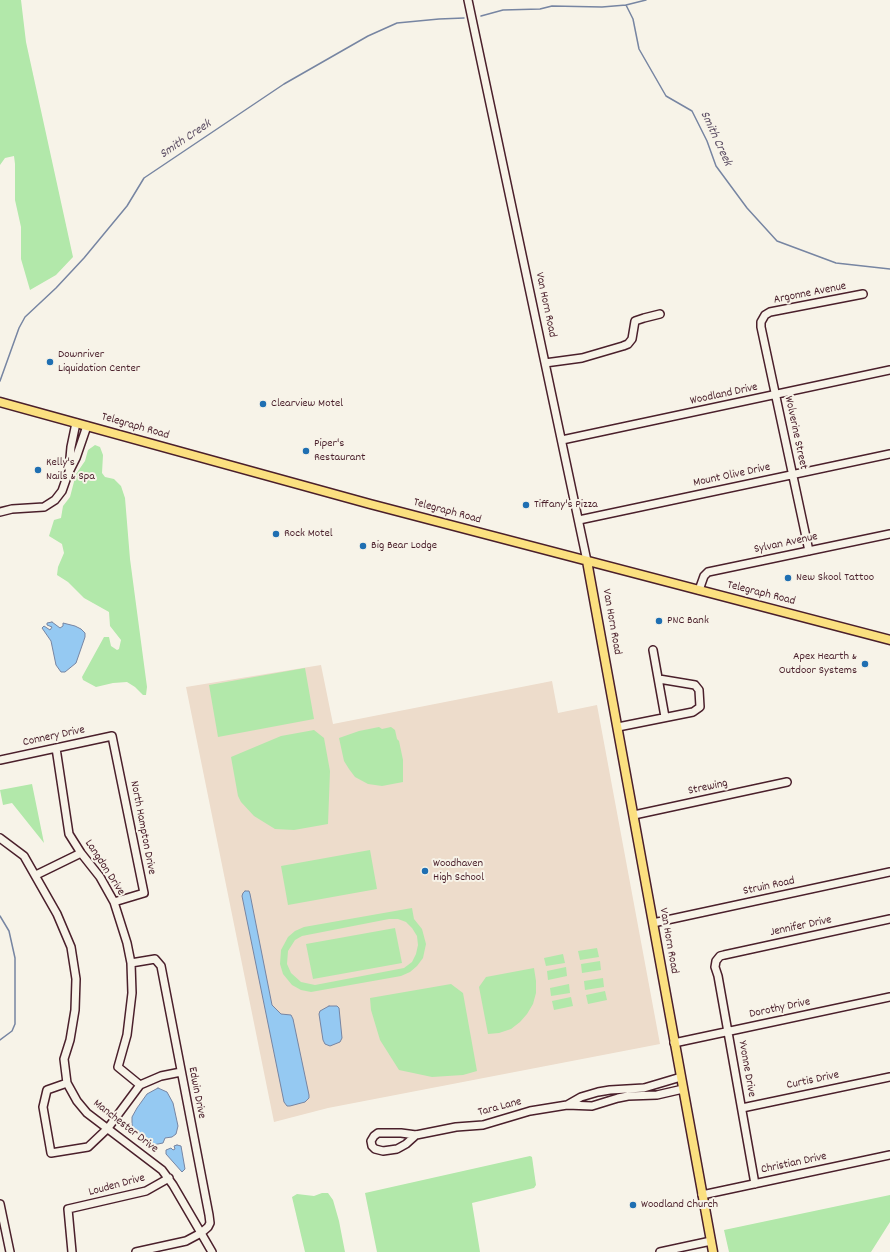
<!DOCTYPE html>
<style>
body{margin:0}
canvas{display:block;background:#f7f3e8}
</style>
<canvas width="890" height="1252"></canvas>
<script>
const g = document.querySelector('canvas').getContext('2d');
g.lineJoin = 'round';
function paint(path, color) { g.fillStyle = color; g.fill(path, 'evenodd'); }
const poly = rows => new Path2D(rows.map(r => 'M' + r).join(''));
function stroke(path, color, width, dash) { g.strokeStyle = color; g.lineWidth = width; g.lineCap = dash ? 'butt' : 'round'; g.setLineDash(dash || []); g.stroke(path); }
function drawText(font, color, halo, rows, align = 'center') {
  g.font = font + ' Dekko,sans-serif'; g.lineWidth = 4; g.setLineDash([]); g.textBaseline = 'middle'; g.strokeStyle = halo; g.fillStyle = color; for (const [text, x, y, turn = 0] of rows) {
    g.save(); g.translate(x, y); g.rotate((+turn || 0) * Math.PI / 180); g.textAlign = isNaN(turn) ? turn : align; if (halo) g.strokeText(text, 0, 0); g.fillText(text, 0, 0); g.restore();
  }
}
paint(poly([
 [321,665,333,724,552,681,558,713,597,705,660,1044,328,1108,274,1122,186,687]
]), '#eddccb');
paint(poly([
 [0,0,21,0,26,42,73,257,56,275,30,290,21,259,21,227,15,200,15,164,14,156,5,158,0,165],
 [95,445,100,447,103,455,102,473,105,477,114,479,121,486,125,498,130,559,147,687,146,695,143,695,135,687,127,682,113,683,96,687,83,680,82,677,104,637,109,637,111,646,117,650,119,649,121,640,110,626,109,612,84,598,68,582,57,575,58,567,64,553,62,544,49,536,54,520,61,518,63,506,70,497,76,474,85,461,88,450],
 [305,668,314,719,218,737,209,685],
 [379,727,382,729,391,727,395,730,397,739,399,741,403,760,403,782,382,786,368,784,355,777,349,769,344,761,339,738,359,731],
 [314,730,324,738,330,771,328,824,294,830,275,829,254,816,241,802,238,796,231,757,281,736],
 [32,784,44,843,12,803,3,805,0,790],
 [370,850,377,889,288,905,281,866],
 [412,908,414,919,422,929,426,944,423,958,417,966,410,972,401,976,311,992,301,990,292,985,283,974,280,964,281,950,288,937,295,931,304,927],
 [389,919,398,919,406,922,412,928,417,936,418,945,416,954,412,962,404,968,315,985,301,982,291,973,287,964,288,951,295,940,302,936],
 [395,928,402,963,313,979,306,944],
 [597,948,599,957,580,960,578,951],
 [563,954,565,963,546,966,544,958],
 [600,961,601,970,582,973,581,964],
 [566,967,567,976,548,980,547,971],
 [534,968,536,981,536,993,533,1004,527,1014,520,1022,511,1029,499,1033,488,1034,479,987,486,977],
 [603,978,604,987,585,990,584,981],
 [451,984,463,993,477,1071,463,1075,432,1077,399,1070,380,1040,371,1010,370,998],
 [569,984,570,993,551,996,550,988],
 [605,991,607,1000,588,1004,586,995],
 [571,997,573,1006,554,1010,552,1001],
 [530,1156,532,1157,536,1185,534,1188,472,1203,480,1252,377,1252,365,1193],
 [322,1193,328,1193,333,1200,339,1221,345,1252,305,1252,292,1197,297,1194,314,1196],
 [890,1195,890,1222,871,1252,729,1252,724,1230]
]), '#b2e8aa');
const water = poly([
 [52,622,60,628,63,626,63,623,75,626,81,629,85,633,85,637,76,663,65,672,61,672,56,665,51,641,42,628,44,626,50,630,52,627,47,625,47,623,52,622],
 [245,891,249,891,250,894,272,1005,281,1014,291,1015,293,1019,309,1095,309,1098,305,1102,290,1106,287,1106,284,1102,242,896,243,893,245,891],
 [329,1006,337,1006,339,1008,342,1038,340,1042,330,1046,325,1044,323,1040,319,1014,320,1011,329,1006],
 [158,1088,167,1092,173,1103,178,1126,176,1134,172,1137,165,1138,163,1143,153,1145,134,1132,132,1124,132,1117,137,1108,147,1094,158,1088],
 [177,1145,181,1146,185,1169,182,1172,166,1154,166,1150,171,1148,173,1150,175,1149,174,1146,177,1145]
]);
paint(water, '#95c9f2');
stroke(water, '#7785a2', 1);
stroke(poly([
 [626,5,633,19,639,49,666,96,692,111,707,141,716,166,747,208,777,241,836,263,890,269],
 [481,16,503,10,540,9,552,6,602,7,626,5,646,0],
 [0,381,19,328,25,317,56,288,84,258,127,206,144,178,284,84,368,36,397,23,439,19,464,18],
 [0,916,9,931,15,958,15,1024,12,1031,0,1040]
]), '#7785a2', 1.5);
const minor = poly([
 [468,0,587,561],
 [545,363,582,358,623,346,628,344,632,339,635,321,644,318,660,314],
 [562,440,890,370],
 [69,469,71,447,76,423],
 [0,512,12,509,44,507,55,500,62,491,68,474,76,458,87,426],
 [579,520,890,454],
 [809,551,761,327,761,322,765,315,770,312,863,294],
 [699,590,704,576,708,572,890,534],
 [653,650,665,717],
 [618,727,693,712,700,707,699,690,695,685,659,679],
 [56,748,69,834,81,853,100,877,114,902,127,943,131,963,132,993,127,1035,118,1067,140,1085],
 [0,760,112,736,144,893,114,902],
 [634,815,787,782],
 [0,838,24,856,57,914,71,947,76,979,75,1010,70,1040,64,1059,67,1083,77,1101,87,1113,162,1170,173,1185,201,1233,186,1241,136,1252],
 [36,875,81,853],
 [653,923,890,872],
 [131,963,155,959,161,966,209,1215,210,1223,208,1227,201,1233,212,1252],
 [674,1043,890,997],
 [67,1083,47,1090,43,1107,51,1153,88,1147,108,1128,140,1085,161,1076,181,1072],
 [567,1105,581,1097,598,1092,610,1090,644,1088,681,1077],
 [742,1108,890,1077],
 [416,1135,406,1144,397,1149,383,1151,375,1149,372,1146,371,1141,374,1136,378,1133,401,1133,416,1135,456,1127,483,1125,530,1111,567,1105,592,1106,618,1098,628,1096,657,1095,683,1089],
 [755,1184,718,976,715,967,716,961,720,956,724,955,890,919],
 [702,1195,890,1155],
 [0,1204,10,1252],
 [72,1252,68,1209,146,1191,169,1178],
 [660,1252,711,1241]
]);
const major = poly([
 [0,402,370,504,890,640],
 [587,561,713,1252]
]);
stroke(minor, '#4a1f2b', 10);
stroke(major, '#4a1f2b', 11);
stroke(minor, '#f7f3e8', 7);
stroke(major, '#fbe080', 8);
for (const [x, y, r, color] of [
 [50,362,4,"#1f6fb2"],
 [263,404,4,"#1f6fb2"],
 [306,451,4,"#1f6fb2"],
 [38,470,4,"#1f6fb2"],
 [526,505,4,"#1f6fb2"],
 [276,534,4,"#1f6fb2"],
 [363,546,4,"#1f6fb2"],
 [788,578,4,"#1f6fb2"],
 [659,621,4,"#1f6fb2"],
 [865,664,4,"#1f6fb2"],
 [425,871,4,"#1f6fb2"],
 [633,1205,4,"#1f6fb2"]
]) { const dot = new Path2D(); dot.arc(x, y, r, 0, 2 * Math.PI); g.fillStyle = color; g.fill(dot); stroke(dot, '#f7f3e8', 1.5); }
drawText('12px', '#4a1f2b', '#f7f3e8', [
 ["Argonne Avenue",810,294,-11],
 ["Van Horn Road",545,305,78],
 ["Woodland Drive",724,395,-12],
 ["Telegraph Road",135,427,16],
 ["Wolverine Street",795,433,78],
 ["Mount Olive Drive",732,476,-12],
 ["Telegraph Road",447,512,15],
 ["Sylvan Avenue",786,544,-12],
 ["Telegraph Road",761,594,14],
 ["Van Horn Road",611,622,80],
 ["Connery Drive",54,737,-12],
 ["Strewing",708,788,-12],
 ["North Hampton Drive",142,828,79],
 ["Langdon Drive",104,868,57],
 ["Struin Road",769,887,-12],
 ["Jennifer Drive",801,927,-12],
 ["Van Horn Road",668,941,80],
 ["Dorothy Drive",780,1009,-12],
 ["Yvonne Drive",746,1069,80],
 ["Curtis Drive",813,1081,-12],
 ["Edwin Drive",196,1093,79],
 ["Tara Lane",500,1108,-15],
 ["Manchester Drive",125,1127,38],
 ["Christian Drive",794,1164,-12],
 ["Louden Drive",117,1186,-15]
]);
drawText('12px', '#4a1f2b', '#f7f3e8', [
 ["Downriver",58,355],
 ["Liquidation Center",58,369],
 ["Clearview Motel",271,404],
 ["Piper's",314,444],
 ["Restaurant",314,458],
 ["Kelly's",46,463],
 ["Nails & Spa",46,477],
 ["Tiffany's Pizza",534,505],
 ["Rock Motel",284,534],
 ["Big Bear Lodge",371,546],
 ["New Skool Tattoo",796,578],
 ["PNC Bank",667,621],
 ["Apex Hearth &",857,657,"right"],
 ["Outdoor Systems",857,671,"right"],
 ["Woodhaven",433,864],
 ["High School",433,878],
 ["Woodland Church",641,1205]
], 'left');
drawText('italic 13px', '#605267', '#f7f3e8', [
 ["Smith Creek",715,139,65],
 ["Smith Creek",186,140,-34]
]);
</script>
